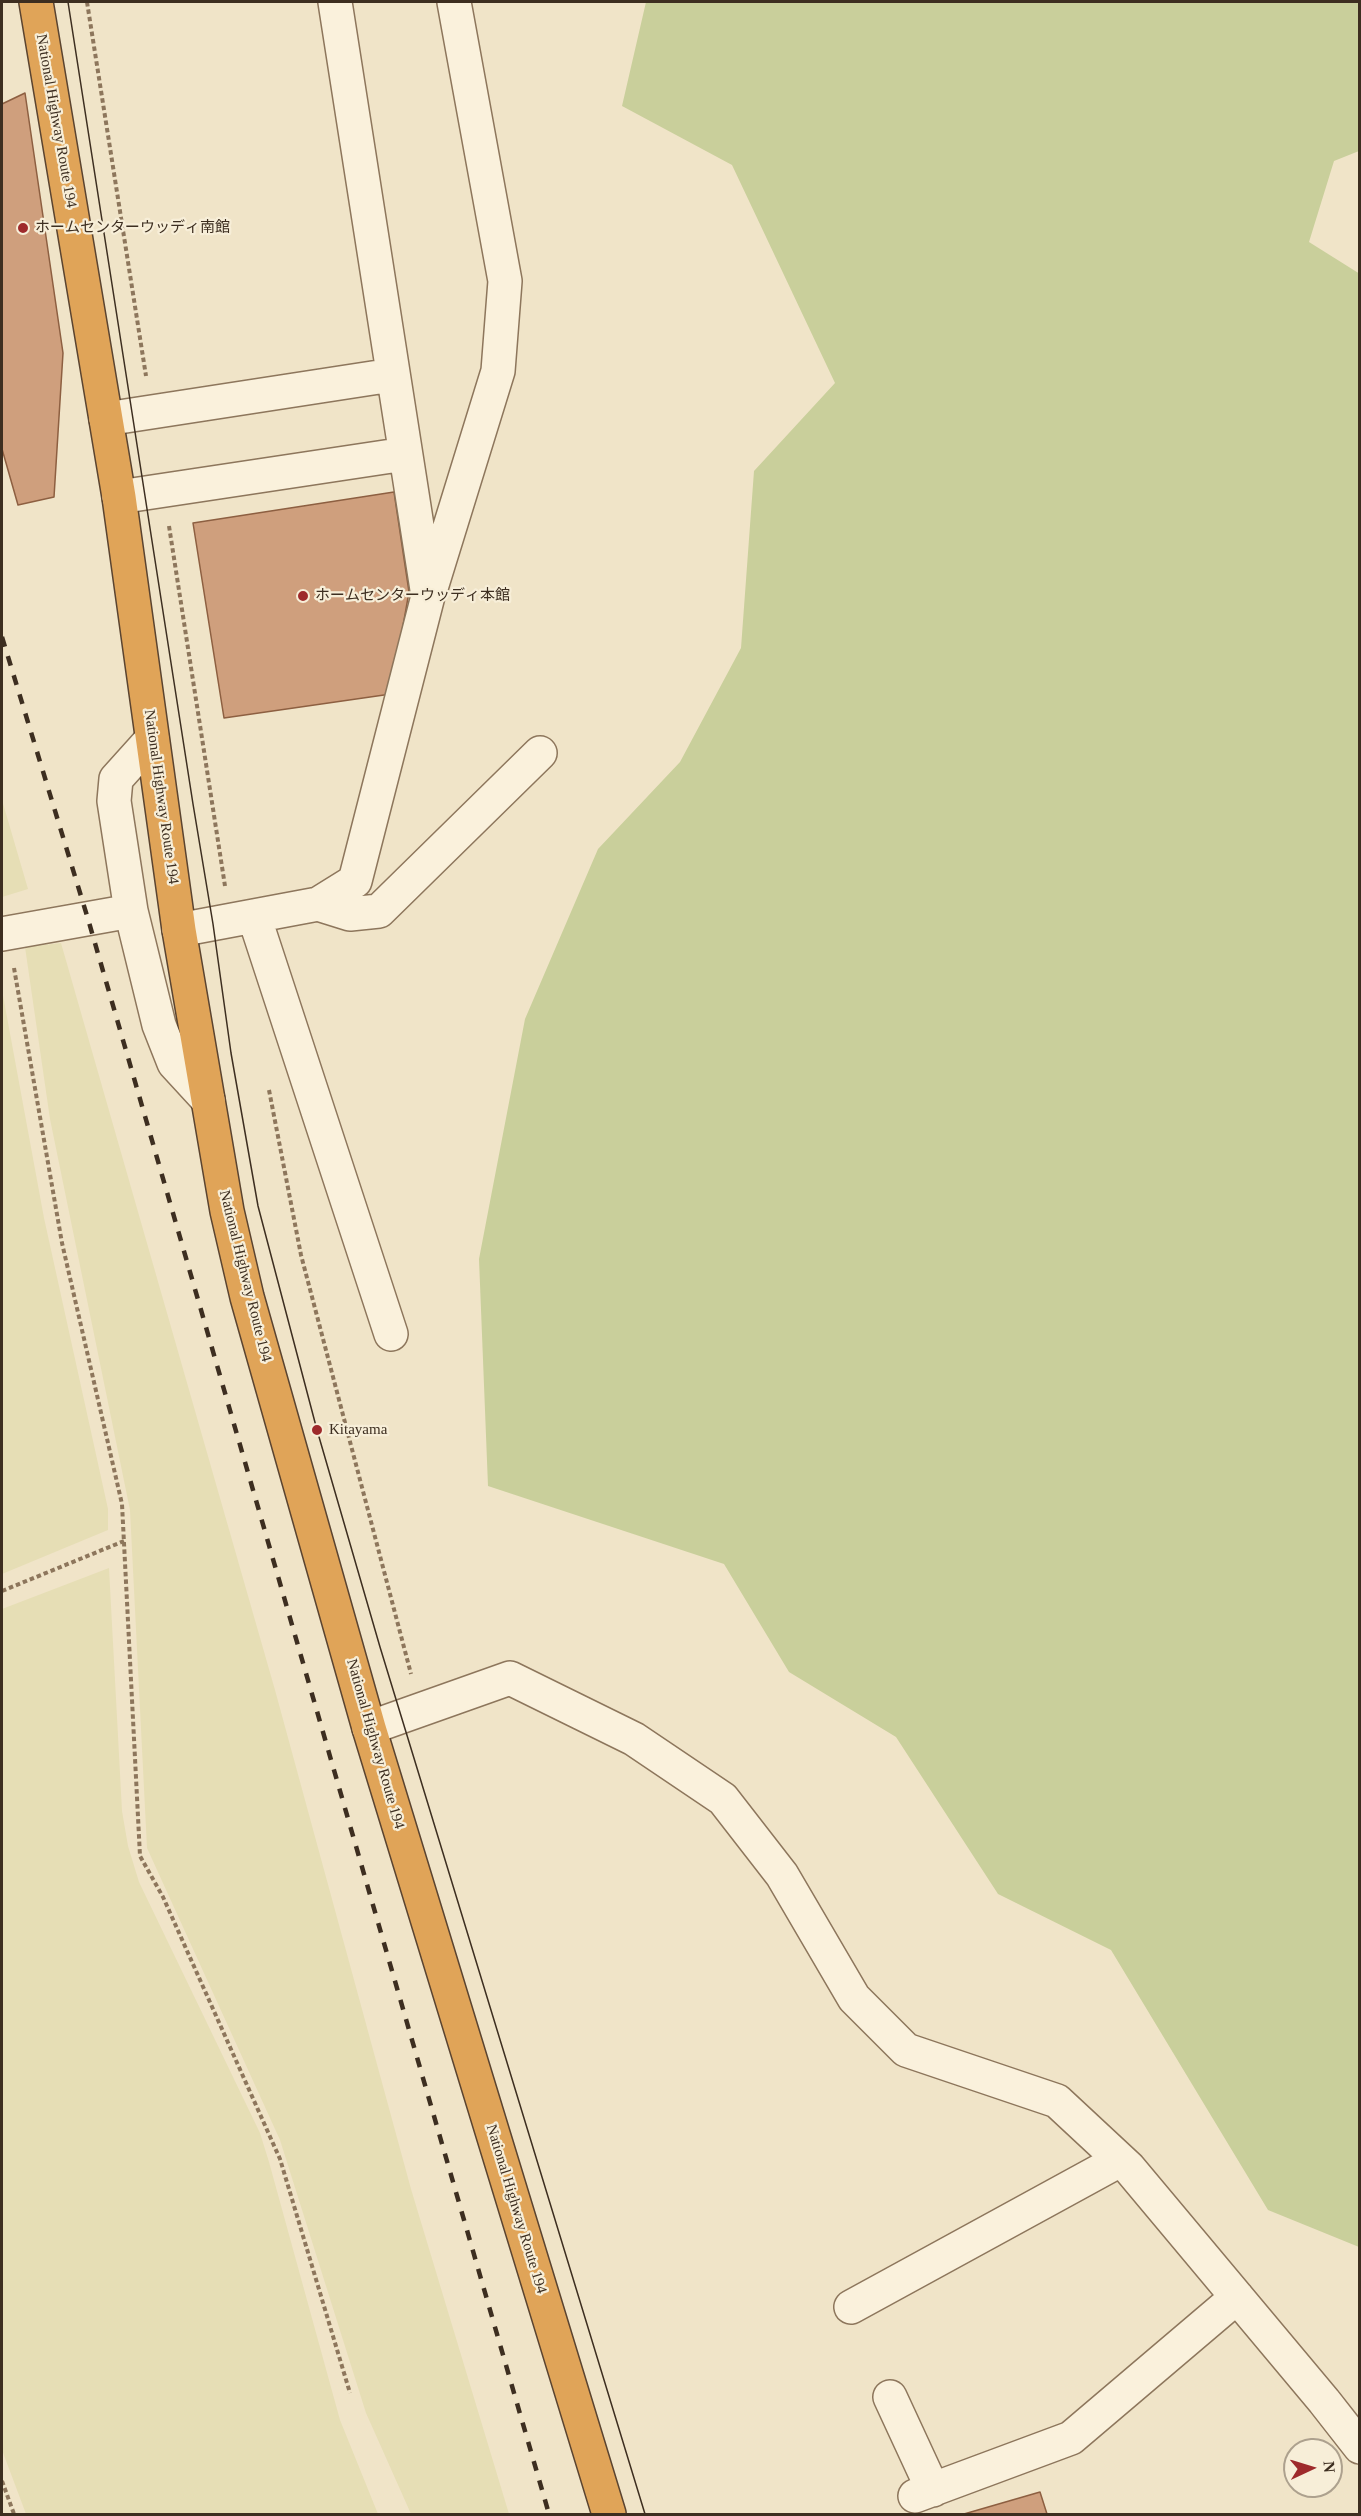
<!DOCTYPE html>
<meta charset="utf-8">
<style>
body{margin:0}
#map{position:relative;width:1361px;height:2516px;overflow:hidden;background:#f0e4c8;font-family:"Times New Roman",serif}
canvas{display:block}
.frame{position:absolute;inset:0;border:3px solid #3d2e20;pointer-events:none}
.north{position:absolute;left:1283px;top:2438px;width:60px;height:60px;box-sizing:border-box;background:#f7eed8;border:2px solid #ada18e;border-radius:50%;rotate:86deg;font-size:16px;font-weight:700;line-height:24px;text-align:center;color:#3d2e20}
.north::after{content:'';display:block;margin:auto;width:21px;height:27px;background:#9e2a2b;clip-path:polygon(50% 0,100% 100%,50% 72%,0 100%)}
</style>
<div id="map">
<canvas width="1361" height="2516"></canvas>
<div class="frame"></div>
<div class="north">N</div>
</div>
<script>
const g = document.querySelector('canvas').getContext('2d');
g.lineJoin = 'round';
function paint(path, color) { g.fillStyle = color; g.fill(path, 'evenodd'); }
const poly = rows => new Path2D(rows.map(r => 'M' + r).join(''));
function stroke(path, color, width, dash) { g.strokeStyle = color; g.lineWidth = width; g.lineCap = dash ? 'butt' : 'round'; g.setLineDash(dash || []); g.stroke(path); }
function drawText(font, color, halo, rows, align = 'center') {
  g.font = font + ' "Times New Roman","Noto Sans JP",serif'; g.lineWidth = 4.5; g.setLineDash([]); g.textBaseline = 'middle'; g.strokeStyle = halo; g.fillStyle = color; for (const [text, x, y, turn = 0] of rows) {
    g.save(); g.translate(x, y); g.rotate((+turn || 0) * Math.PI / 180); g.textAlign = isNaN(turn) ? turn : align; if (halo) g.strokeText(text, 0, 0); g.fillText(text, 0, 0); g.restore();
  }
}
paint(poly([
 [2,800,28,889,2,897],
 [61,943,275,1690,411,2189,509,2514,411,2514,366,2413,280,2140,147,1848,130,1510,50,1119,25,947],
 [2,990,44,1218,108,1509,108,1530,2,1574],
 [109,1568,122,1811,128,1846,139,1882,260,2133,269,2162,340,2420,378,2514,26,2514,2,2450,2,1609]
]), '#e6deb5');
paint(poly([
 [646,2,1359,2,1359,151,1334,161,1309,242,1360,274,1359,2247,1268,2210,1111,1950,998,1894,896,1737,789,1672,724,1564,488,1486,479,1259,525,1019,598,849,680,762,741,648,754,471,835,383,732,165,622,106]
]), '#c9cf9b');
const building = poly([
 [25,93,63,353,54,497,18,505,2,449,2,104,25,93],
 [394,492,409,592,391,694,224,718,193,523,394,492],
 [1040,2492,1047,2514,964,2514,1040,2492]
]);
paint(building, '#cf9f7d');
stroke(building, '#8d5f41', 1.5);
const minor = poly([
 [106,419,392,375],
 [119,497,405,454],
 [431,588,498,371,505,281,454,2],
 [318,904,350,914,379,911,540,753],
 [131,911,114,801,116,779,152,739],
 [254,916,391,1334],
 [179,930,318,904,355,881,428,596,335,2],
 [2,934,131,911,159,1025,174,1063,208,1100],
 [369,1728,510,1678,634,1739,723,1799,782,1875,854,1998,906,2050,1057,2101,1129,2168,1324,2401,1360,2447],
 [851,2307,1120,2160],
 [890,2397,933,2490],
 [915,2496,1071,2438,1237,2297]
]);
const highway = poly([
 [36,2,119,497,179,930,227,1211,247,1297,369,1728,609,2514]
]);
stroke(minor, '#8d765c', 36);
stroke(highway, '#5b4430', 36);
stroke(poly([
 [87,2,146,376],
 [169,526,225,886],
 [14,968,62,1243,122,1504,140,1856,163,1897,280,2159,350,2393],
 [269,1090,301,1255,411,1674],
 [2,1591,124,1541],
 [2,2481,14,2514]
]), '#8d765c', 4, [4.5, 3]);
stroke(minor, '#faf1dc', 33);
stroke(highway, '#e0a458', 33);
stroke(poly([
 [68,2,193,804,213,924,231,1053,258,1206,317,1430,380,1647,645,2514]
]), '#3d2e20', 1.5);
stroke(poly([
 [2,637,88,919,549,2514]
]), '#3d2e20', 4.5, [10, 10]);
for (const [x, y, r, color] of [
 [23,228,6,"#9e2a2b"],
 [303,596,6,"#9e2a2b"],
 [317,1430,6,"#9e2a2b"]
]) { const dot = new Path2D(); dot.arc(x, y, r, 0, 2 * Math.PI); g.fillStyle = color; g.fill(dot); stroke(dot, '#f7eed8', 2); }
drawText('15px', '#3d2e20', '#f7eed8', [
 ["National Highway Route 194",56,121,80],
 ["National Highway Route 194",161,797,82],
 ["National Highway Route 194",245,1276,76],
 ["National Highway Route 194",375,1744,74],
 ["National Highway Route 194",516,2209,73]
]);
drawText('15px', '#3d2e20', '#f7eed8', [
 ["ホームセンターウッディ南館",35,228],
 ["ホームセンターウッディ本館",315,596],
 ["Kitayama",329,1430]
], 'left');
</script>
